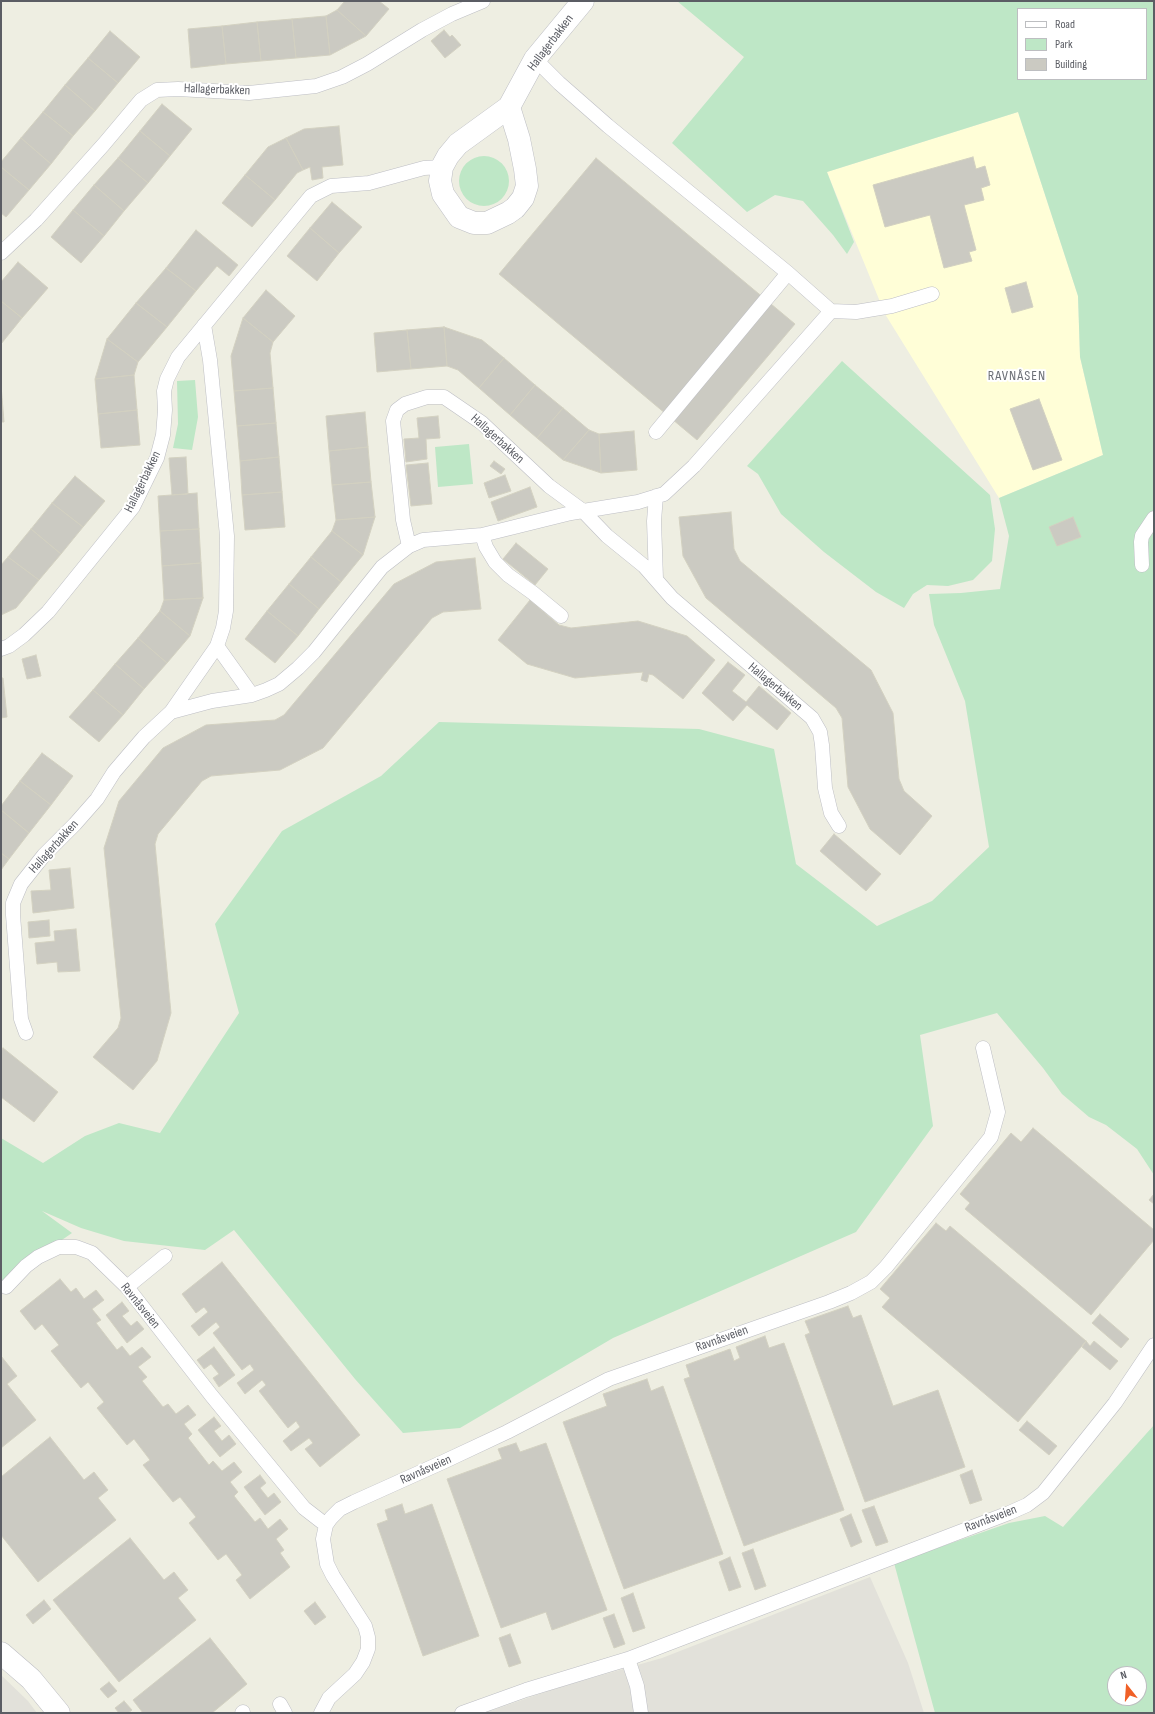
<!DOCTYPE html>
<meta charset="utf-8">
<style>
body{margin:0}
#map{position:relative;width:1155px;height:1714px;overflow:hidden;background:#eeeee2;font-family:"Sofia Sans Condensed",sans-serif}
canvas{display:block}
.frame{position:absolute;inset:0;border:2px solid #5b5d64;pointer-events:none}
.legend{position:absolute;left:1017px;top:8px;width:130px;height:72px;box-sizing:border-box;background:#fff;border:1px solid #bdbec1;margin:0;padding:5px 7px;list-style:none;font-size:12px;color:#5b5d64}
.legend li{display:flex;align-items:center;gap:8px;height:20px}
.legend b{width:20px;border:1px solid #bdbec1}
.north{position:absolute;left:1107px;top:1666px;width:40px;height:40px;box-sizing:border-box;background:#fff;border:1px solid #bdbec1;border-radius:50%;rotate:343deg;font-size:11px;font-weight:700;line-height:16px;text-align:center;color:#5b5d64}
.north::after{content:'';display:block;margin:auto;width:14px;height:18px;background:#f06027;clip-path:polygon(50% 0,100% 100%,50% 72%,0 100%)}
</style>
<div id="map">
<canvas width="1155" height="1714"></canvas>
<div class="frame"></div>
<ul class="legend">
<li><b style="height:5px;background:#fff"></b>Road</li>
<li><b style="height:11px;background:#bee7c6"></b>Park</li>
<li><b style="height:11px;background:#cbcac2"></b>Building</li>
</ul>
<div class="north">N</div>
</div>
<script>
const g = document.querySelector('canvas').getContext('2d');
g.lineJoin = 'round';
function paint(path, color) { g.fillStyle = color; g.fill(path, 'evenodd'); }
const poly = rows => new Path2D(rows.map(r => 'M' + r).join(''));
function stroke(path, color, width, dash) { g.strokeStyle = color; g.lineWidth = width; g.lineCap = dash ? 'butt' : 'round'; g.setLineDash(dash || []); g.stroke(path); }
function drawText(font, color, halo, rows, align = 'center') {
  g.font = font + ' "Sofia Sans Condensed",sans-serif'; g.lineWidth = 4; g.setLineDash([]); g.textBaseline = 'middle'; g.strokeStyle = halo; g.fillStyle = color; for (const [text, x, y, turn = 0] of rows) {
    g.save(); g.translate(x, y); g.rotate((+turn || 0) * Math.PI / 180); g.textAlign = isNaN(turn) ? turn : align; if (halo) g.strokeText(text, 0, 0); g.fillText(text, 0, 0); g.restore();
  }
}
paint(poly([
 [1018,112,1078,296,1080,357,1103,455,999,498,885,314,827,172]
]), '#fffed7');
paint(poly([
 [870,1577,908,1663,924,1713,484,1713,560,1687,662,1658],
 [1,1675,28,1701,37,1713,1,1713]
]), '#e2e1da');
paint(poly([
 [677,1,1154,1,1154,1175,1137,1149,1106,1125,1089,1117,1062,1094,1043,1068,997,1013,920,1035,933,1126,856,1232,613,1338,460,1428,403,1433,355,1379,234,1230,205,1250,124,1241,81,1228,42,1211,72,1233,1,1282,1,1138,43,1163,85,1136,119,1123,160,1133,239,1013,215,924,282,831,381,776,439,722,699,729,774,749,796,864,877,926,932,901,989,847,965,701,934,625,929,594,961,593,1000,589,1009,536,999,498,1103,455,1080,357,1078,296,1018,112,827,172,854,242,847,254,833,235,803,201,775,195,747,212,672,143,744,57],
 [1018,9,1146,9,1146,79,1018,79],
 '459 181a25 25 0 1 1 50 0a25 25 0 1 1-50 0Z',
 [842,361,990,495,995,529,992,561,973,580,948,586,927,585,913,594,904,608,876,592,824,552,781,514,758,474,747,466],
 [195,380,198,417,192,450,173,448,178,424,177,381],
 [469,444,473,484,438,487,435,447],
 [1154,1425,1154,1713,935,1713,894,1563,1009,1523,1045,1516,1063,1527],
 [1115,1674,1139,1674,1139,1698,1115,1698]
]), '#bee7c6');
const building = poly([
 [345,1,379,1,389,9,366,36,337,10,345,1],
 [337,10,366,36,330,55,326,16,337,10],
 [326,16,330,55,296,58,292,19,326,16],
 [292,19,296,58,261,61,257,22,292,19],
 [257,22,261,61,226,64,222,26,257,22],
 [222,26,226,64,191,68,188,29,222,26],
 [444,30,450,37,452,35,461,45,445,58,431,41,444,30],
 [110,31,140,57,118,83,88,58,110,31],
 [88,58,118,83,95,111,65,85,88,58],
 [65,85,95,111,73,136,43,112,65,85],
 [162,104,192,129,170,156,140,131,162,104],
 [43,112,73,136,51,164,21,138,43,112],
 [339,126,343,165,322,167,323,178,312,180,310,167,303,170,286,138,304,129,339,126],
 [140,131,170,156,148,183,118,158,140,131],
 [21,138,51,164,29,190,1,167,1,162,21,138],
 [286,138,303,170,297,173,275,200,245,175,268,147,286,138],
 [973,157,976,169,985,166,990,185,981,188,984,200,964,205,976,250,969,252,972,261,944,268,930,215,885,227,873,185,973,157],
 [118,158,148,183,124,211,94,185,118,158],
 [596,158,795,324,697,440,499,274,596,158],
 [1,167,29,190,6,217,1,213,1,167],
 [245,175,275,200,252,227,222,203,245,175],
 [94,185,124,211,104,236,73,210,94,185],
 [332,202,362,227,339,253,310,228,332,202],
 [73,210,104,236,81,263,51,237,73,210],
 [310,228,339,253,317,281,287,256,310,228],
 [196,230,238,265,229,276,217,266,196,291,166,268,196,230],
 [18,262,48,288,22,318,1,301,1,282,18,262],
 [166,268,196,291,167,327,136,303,166,268],
 [1026,282,1033,307,1012,313,1005,288,1026,282],
 [266,290,295,316,273,342,243,318,266,290],
 [1,301,22,318,1,344,1,301],
 [136,303,167,327,138,362,107,339,136,303],
 [243,318,273,342,270,353,273,388,234,391,231,356,243,318],
 [444,327,482,340,504,358,479,388,458,370,447,366,444,327],
 [444,327,447,366,411,369,407,330,444,327],
 [407,330,411,369,377,372,374,333,407,330],
 [107,339,138,362,134,375,95,379,107,339],
 [504,358,535,385,510,415,479,388,504,358],
 [134,375,137,410,98,414,95,379,134,375],
 [1,385,4,422,1,422,1,385],
 [535,385,563,408,537,438,510,415,535,385],
 [273,388,276,423,237,426,234,391,273,388],
 [1039,399,1062,460,1033,470,1010,409,1039,399],
 [563,408,589,430,563,460,537,438,563,408],
 [137,410,140,445,101,448,98,414,137,410],
 [365,412,368,447,329,451,326,416,365,412],
 [438,416,440,438,426,439,427,459,406,462,404,439,419,438,417,418,438,416],
 [276,423,279,457,240,461,237,426,276,423],
 [589,430,599,434,601,473,563,460,589,430],
 [634,431,637,470,601,473,599,434,634,431],
 [368,447,371,482,332,485,329,451,368,447],
 [186,457,188,494,172,495,169,458,186,457],
 [279,457,282,492,242,495,240,461,279,457],
 [494,461,505,469,501,474,490,466,494,461],
 [428,463,432,504,411,506,406,465,428,463],
 [505,475,511,491,489,498,484,483,505,475],
 [75,476,105,501,83,527,52,503,75,476],
 [371,482,375,517,336,520,332,485,371,482],
 [530,487,537,507,498,521,491,502,530,487],
 [282,492,285,527,245,530,242,495,282,492],
 [197,493,199,529,160,531,158,496,197,493],
 [52,503,83,527,61,554,31,529,52,503],
 [731,512,734,549,740,561,871,670,893,713,899,779,904,791,932,816,900,855,870,829,848,787,842,718,836,708,706,598,683,556,679,517,731,512],
 [375,517,363,555,332,531,336,520,375,517],
 [1073,517,1081,537,1057,546,1049,527,1073,517],
 [31,529,61,554,39,580,8,557,31,529],
 [199,529,201,563,162,566,160,531,199,529],
 [332,531,363,555,341,582,311,557,332,531],
 [516,543,548,569,535,585,503,559,516,543],
 [8,557,39,580,16,608,1,615,1,565,8,557],
 [311,557,341,582,319,609,289,584,311,557],
 [475,558,481,609,443,612,432,618,323,748,280,770,211,776,202,781,158,834,155,844,171,1013,157,1061,133,1090,93,1057,118,1028,121,1018,104,848,119,801,163,748,206,725,275,720,284,715,394,584,436,562,475,558],
 [201,563,203,598,164,600,162,566,201,563],
 [289,584,319,609,298,636,267,611,289,584],
 [203,598,190,636,160,611,164,600,203,598],
 [530,600,559,625,571,628,638,621,687,636,715,660,683,699,653,675,649,674,647,682,641,680,643,672,575,678,527,664,498,640,530,600],
 [160,611,190,636,167,663,138,638,160,611],
 [267,611,298,636,275,663,245,639,267,611],
 [138,638,167,663,144,689,115,664,138,638],
 [36,655,41,676,27,679,22,659,36,655],
 [728,662,745,675,732,691,746,702,759,686,791,713,777,730,747,705,733,721,702,693,728,662],
 [115,664,144,689,123,715,93,690,115,664],
 [1,678,3,678,7,717,1,718,1,678],
 [93,690,123,715,99,742,69,717,93,690],
 [42,753,73,776,51,805,20,781,42,753],
 [20,781,51,805,29,833,1,810,1,806,20,781],
 [1,810,29,833,9,859,1,853,1,810],
 [834,834,881,874,866,891,820,851,834,834],
 [1,853,9,859,1,870,1,853],
 [70,868,74,908,33,913,31,891,51,890,49,870,70,868],
 [49,920,50,936,29,938,28,922,49,920],
 [76,929,80,971,58,972,57,962,37,964,35,943,55,941,54,931,76,929],
 [3,1048,58,1092,34,1122,1,1097,1,1051,3,1048],
 [1033,1128,1154,1230,1154,1240,1091,1315,965,1209,970,1203,960,1194,1011,1133,1021,1142,1033,1128],
 [1154,1194,1154,1204,1149,1200,1154,1194],
 [936,1223,946,1231,950,1226,1086,1341,1018,1422,882,1307,890,1298,880,1289,936,1223],
 [222,1262,360,1435,320,1467,305,1449,313,1443,309,1438,291,1451,283,1441,300,1427,296,1421,288,1428,259,1391,266,1385,262,1380,245,1394,237,1383,254,1370,250,1364,242,1370,213,1333,220,1327,216,1322,199,1336,191,1326,208,1312,204,1307,196,1313,182,1294,222,1262],
 [60,1279,71,1292,76,1288,84,1299,96,1290,104,1300,92,1309,101,1320,96,1323,117,1350,122,1346,130,1356,142,1347,151,1357,138,1367,147,1377,142,1381,163,1407,168,1404,176,1414,188,1405,196,1415,184,1424,192,1434,188,1438,209,1465,213,1461,222,1471,234,1462,242,1472,230,1482,238,1492,234,1496,255,1522,260,1518,268,1529,280,1519,288,1529,276,1539,284,1550,280,1553,290,1567,250,1599,236,1580,242,1575,226,1554,218,1560,189,1523,196,1517,180,1497,173,1502,143,1465,150,1460,134,1439,127,1445,97,1408,104,1402,88,1382,81,1388,51,1351,59,1345,42,1324,35,1330,20,1311,60,1279],
 [122,1302,129,1311,122,1316,131,1326,137,1321,144,1329,127,1343,106,1315,122,1302],
 [848,1306,853,1318,861,1315,893,1406,938,1390,965,1467,865,1502,805,1335,810,1333,805,1321,848,1306],
 [1100,1314,1129,1339,1121,1348,1092,1323,1100,1314],
 [765,1336,769,1348,784,1343,844,1510,744,1546,684,1379,690,1377,686,1365,730,1349,734,1361,740,1358,736,1347,765,1336],
 [1086,1341,1090,1346,1094,1341,1118,1361,1110,1370,1082,1347,1086,1341],
 [214,1347,235,1375,219,1387,213,1378,219,1374,211,1364,204,1369,197,1360,214,1347],
 [1,1356,17,1376,7,1384,36,1420,1,1448,1,1356],
 [647,1379,651,1391,663,1386,723,1554,624,1589,563,1422,607,1406,603,1394,647,1379],
 [214,1417,221,1426,214,1431,222,1441,229,1435,236,1444,220,1457,198,1430,214,1417],
 [1027,1421,1057,1446,1049,1455,1019,1430,1027,1421],
 [50,1437,84,1480,94,1472,108,1490,98,1498,116,1520,38,1582,1,1535,1,1477,50,1437],
 [516,1443,520,1452,546,1443,607,1610,552,1630,546,1612,501,1628,447,1479,502,1459,498,1449,516,1443],
 [972,1470,982,1500,970,1504,960,1475,972,1470],
 [260,1475,266,1483,260,1488,268,1498,274,1493,281,1502,265,1515,244,1487,260,1475],
 [402,1504,405,1514,432,1504,479,1636,423,1656,377,1524,388,1520,385,1510,402,1504],
 [874,1506,888,1542,876,1546,862,1510,874,1506],
 [851,1514,862,1542,851,1547,840,1519,851,1514],
 [130,1538,164,1580,174,1572,188,1590,178,1598,196,1620,119,1682,53,1600,130,1538],
 [753,1549,766,1586,755,1590,742,1553,753,1549],
 [730,1557,741,1587,729,1591,719,1562,730,1557],
 [633,1593,645,1628,633,1632,621,1598,633,1593],
 [44,1600,51,1609,33,1624,26,1615,44,1600],
 [315,1602,326,1617,315,1625,304,1611,315,1602],
 [614,1614,625,1644,614,1648,603,1618,614,1614],
 [510,1634,521,1663,509,1667,499,1638,510,1634],
 [210,1638,247,1684,212,1713,143,1713,133,1700,210,1638],
 [109,1682,117,1691,108,1698,100,1689,109,1682],
 [124,1701,132,1710,128,1713,119,1713,115,1708,124,1701]
]);
paint(building, '#cbcac2');
stroke(building, '#d3d1c1', 1);
const service = poly([
 [535,59,559,83,608,126,788,273,831,311,856,312,892,306,932,294],
 [1,253,36,220,104,144,141,100,157,90,178,89,249,93,316,86,342,77,367,64,422,30,452,14,483,1],
 [656,432,788,273],
 [482,535,486,547,495,562,508,575,533,593,561,616],
 [409,546,403,520,393,421,397,410,405,404,427,397,444,397,482,423,549,486,583,511,607,536,644,566,672,598,812,718,820,732,822,745,825,788,831,813,839,826],
 [1142,565,1141,542,1142,536,1154,518],
 [656,579,654,521,656,496],
 [217,646,252,695,266,690,279,684,298,668,314,652,382,567,409,546,423,540,482,535,571,513,638,502,664,494,694,466,831,311],
 [1,649,9,646,24,635,48,612,133,507,157,458,163,435,165,410,164,391,167,379,178,357,311,196,331,186,369,183,424,168,442,167],
 [171,712,212,701,252,695],
 [26,1033,21,1019,13,915,13,903,21,884,44,855,75,824,97,799,114,772,144,737,171,712,217,646,223,628,226,611,227,536,210,360,204,325],
 [6,1287,26,1266,38,1257,59,1247,76,1247,92,1253,127,1287,211,1395,304,1508,326,1525],
 [127,1287,165,1256],
 [628,1659,637,1686,641,1713],
 [280,1704,285,1713],
 [242,1713,243,1712],
 [321,1713,329,1698,355,1674,363,1662,368,1649,368,1637,365,1626,333,1576,327,1564,323,1539,326,1525,331,1518,340,1509,354,1502,443,1462,507,1432,609,1379,829,1302,851,1293,871,1282,886,1267,991,1137,998,1112,983,1048],
 [462,1713,526,1690,628,1659,1009,1513,1027,1505,1043,1493,1115,1403,1154,1345]
]);
const minor = poly([
 [509,107,519,139,525,169,527,186,523,198,515,208,508,213,487,223,474,223,459,217,443,194,440,181,442,167,448,156,458,144,509,107,535,59,583,1],
 [1,1653,31,1679,59,1713]
]);
stroke(service, '#bdbec4', 15);
stroke(minor, '#bdbec4', 23);
stroke(service, '#fff', 14);
stroke(minor, '#fff', 22);
drawText('13px', '#5b5d64', '#fff', [
 ["Hallagerbakken",551,43,-53],
 ["Hallagerbakken",217,90,2],
 ["Hallagerbakken",497,439,42],
 ["Hallagerbakken",143,482,-64],
 ["Hallagerbakken",775,687,40],
 ["Hallagerbakken",54,847,-48],
 ["Ravnåsveien",140,1306,51],
 ["Ravnåsveien",722,1339,-20],
 ["Ravnåsveien",426,1470,-24],
 ["Ravnåsveien",991,1519,-21]
]);
g.letterSpacing = '1px';
drawText('14px', '#6c6f76', '#fff', [
 ["RAVNÅSEN",1017,376]
]);
g.letterSpacing = '0px';
</script>
